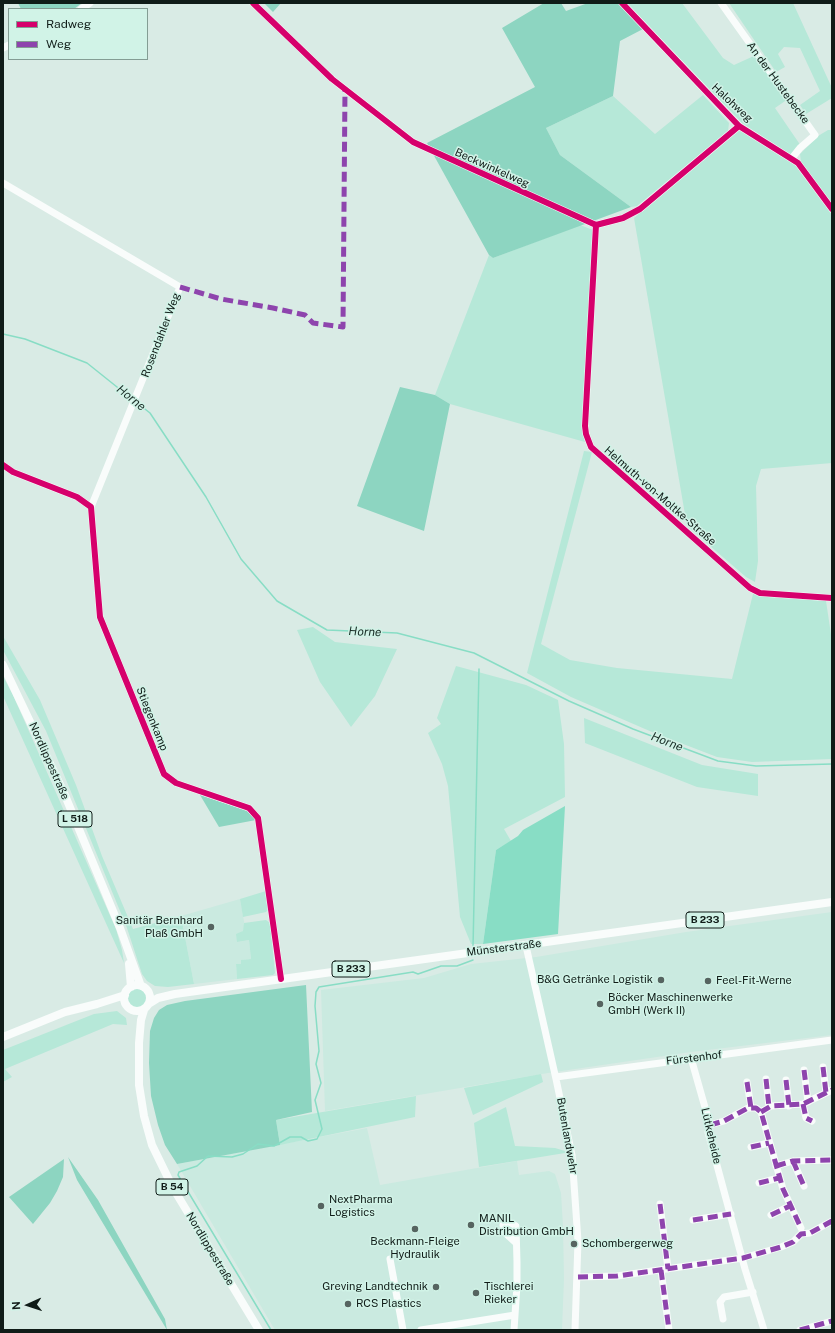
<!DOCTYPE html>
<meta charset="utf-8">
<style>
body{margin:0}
#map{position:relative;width:835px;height:1333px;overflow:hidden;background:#d9ebe5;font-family:"Public Sans",sans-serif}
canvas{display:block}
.frame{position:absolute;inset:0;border:4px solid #101c18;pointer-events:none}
.legend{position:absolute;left:8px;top:8px;width:140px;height:52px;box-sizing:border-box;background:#d1f3e7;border:1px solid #849d94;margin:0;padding:5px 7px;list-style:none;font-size:12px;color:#101c18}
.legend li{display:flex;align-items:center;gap:8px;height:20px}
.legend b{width:20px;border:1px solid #849d94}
.north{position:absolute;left:8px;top:1285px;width:40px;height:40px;-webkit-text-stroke:3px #d1f3e7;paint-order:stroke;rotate:267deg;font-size:11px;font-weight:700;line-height:16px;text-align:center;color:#101c18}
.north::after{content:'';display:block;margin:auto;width:14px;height:18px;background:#101c18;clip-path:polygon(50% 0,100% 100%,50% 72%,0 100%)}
</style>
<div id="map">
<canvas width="835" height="1333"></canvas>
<div class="frame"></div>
<ul class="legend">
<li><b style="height:5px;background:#d6006c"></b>Radweg</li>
<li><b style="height:5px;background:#8e44ad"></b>Weg</li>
</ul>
<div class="north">N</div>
</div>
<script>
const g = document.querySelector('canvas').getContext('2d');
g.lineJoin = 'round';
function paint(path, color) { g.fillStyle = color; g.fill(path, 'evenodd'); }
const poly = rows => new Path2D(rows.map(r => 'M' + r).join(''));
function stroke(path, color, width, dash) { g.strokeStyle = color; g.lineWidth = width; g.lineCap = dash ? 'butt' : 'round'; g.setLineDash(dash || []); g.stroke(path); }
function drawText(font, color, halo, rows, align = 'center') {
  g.font = font + ' "Public Sans",sans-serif'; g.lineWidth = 3; g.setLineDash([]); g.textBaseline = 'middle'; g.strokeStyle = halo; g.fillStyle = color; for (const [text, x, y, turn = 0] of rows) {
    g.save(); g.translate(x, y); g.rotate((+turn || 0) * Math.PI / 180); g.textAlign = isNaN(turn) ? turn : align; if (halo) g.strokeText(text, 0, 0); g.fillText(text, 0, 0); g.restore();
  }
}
paint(poly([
 [240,899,245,927,237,942,249,940,251,959,242,960,242,964,236,964,237,979,194,984,181,916],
 [832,912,832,1035,691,1052,548,1073,325,1111,321,990,424,978,471,964,536,957,686,932],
 [367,1128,380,1185,517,1161,519,1175,549,1171,555,1174,561,1193,563,1226,564,1279,562,1330,275,1330,177,1164]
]), '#caeae0');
paint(poly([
 [627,3,682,3,723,58,734,65,756,55,788,99,775,108,801,146,791,155,742,123],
 [729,3,793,3,832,88,832,98,806,114,800,105,820,91,800,48,784,47,778,54,785,67,776,72],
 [703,95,729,123,728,131,637,206,631,207,560,155,546,128,613,96,655,134],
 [741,129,795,165,832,215,832,463,761,469,756,486,758,561,755,582,746,577,687,526,634,218],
 [828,130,832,130,832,203,801,162,800,154,818,136],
 [580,225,593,230,583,433,585,442,450,404,435,395,489,255,493,258],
 [584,451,592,452,541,644,570,660,617,668,732,679,753,594,826,601,832,641,832,759,752,762,717,757,652,732,571,697,527,673],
 [313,627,335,642,397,649,375,696,351,727,320,682,297,630],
 [3,636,40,700,76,785,102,856,133,929,181,916,194,984,168,987,155,986,147,981,142,974,127,928,46,731,3,650],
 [456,666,526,685,558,700,564,744,565,797,504,829,511,841,496,850,483,944,471,944,460,917,448,786,442,764,428,733,441,724,437,718],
 [3,676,13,695,116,929,122,950,124,963,3,696],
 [584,718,702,765,758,774,758,796,697,787,585,743],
 [266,891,268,910,266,912,243,917,240,899],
 [266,920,270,923,275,973,273,975,237,979,236,964,241,964,241,960,251,959,249,940,237,942,236,934,243,931,244,923],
 '126 998a11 11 0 1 1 22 0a11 11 0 1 1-22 0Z',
 [117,1011,126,1018,127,1025,113,1024,5,1069,12,1077,3,1082,3,1050,94,1014],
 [541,1074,543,1082,473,1115,464,1088],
 [416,1096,415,1117,280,1145,276,1120],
 [506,1107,515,1146,555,1148,565,1151,565,1153,479,1167,474,1123]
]), '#b6e8d8');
paint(poly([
 [18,3,82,3,74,9,21,9],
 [264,3,281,3,273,12],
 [544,3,561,3,566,11,588,3,619,3,643,29,620,41,613,96,546,128,560,155,631,207,493,258,489,255,427,143,535,87,502,28],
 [400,387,435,395,450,404,424,531,357,506],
 [200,795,247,811,256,820,219,827],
 [306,985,312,1112,276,1120,280,1145,177,1164,165,1145,158,1125,151,1096,149,1063,150,1031,154,1018,159,1010,167,1005,185,1001],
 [68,1157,98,1200,165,1319,167,1330,77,1180],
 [64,1159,63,1177,57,1191,50,1203,33,1224,9,1197]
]), '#8dd5c1');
paint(poly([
 [565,806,558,934,483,944,496,850,518,836,523,830]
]), '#88ddc5');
stroke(poly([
 [3,334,25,339,87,363,132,399],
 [136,402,150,413,206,497,241,559,277,601,327,630,397,633,474,653,569,701,633,729,718,761,756,766,832,764],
 [473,947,479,669],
 [271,1330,178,1175,179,1172,197,1166,208,1156,232,1157,243,1154,258,1144,274,1146,290,1137,301,1137,308,1141,317,1139,322,1129,315,1100,321,1083,316,1064,319,1051,315,1006,316,992,319,987,413,972,418,974,441,966,457,966,473,960]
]), '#88ddc5', 1.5);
stroke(poly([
 [253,3,332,79,413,142,596,225,623,218,640,209,739,126],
 [622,3,739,126,798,163,832,209],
 [721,3,815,135,800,148,792,158],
 [81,9,90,3],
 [3,48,9,45],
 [3,183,180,287,91,507],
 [596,225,585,426,586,434,591,447,750,588,760,593,832,598],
 [3,465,13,472,77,497,91,507,100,617,164,774,176,783,249,808,258,818,281,979],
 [526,946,556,1079,572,1155,578,1241,575,1330],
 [691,1058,710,1125,708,1132,745,1269,764,1330],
 [823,1067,826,1093],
 [804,1070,808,1102],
 [556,1077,832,1040],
 [766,1079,769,1107],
 [786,1080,789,1106],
 [747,1082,751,1108],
 [803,1104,806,1118,812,1121],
 [761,1112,771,1106,803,1104,832,1090],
 [710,1125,724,1121,748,1108,756,1108,761,1112,783,1189,801,1228],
 [751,1147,769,1143],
 [793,1161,804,1186],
 [776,1166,793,1161,832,1160],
 [759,1183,779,1178],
 [660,1204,668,1269],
 [771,1215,790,1206],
 [693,1220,731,1214],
 [390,1259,403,1330],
 [661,1270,669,1330],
 [578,1277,617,1276,743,1258,781,1247,793,1242,801,1234,810,1233,832,1221],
 [723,1319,720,1302,724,1297,753,1292],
 [421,1330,515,1315],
 [514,1330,517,1285,517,1262,516,1226,509,1222,506,1223,503,1225,504,1232,516,1243],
 [800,1330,832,1321]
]), '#f9fcfb', 7);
stroke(poly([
 [3,665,64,793,120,928,141,986],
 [129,964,131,987],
 '124 998a13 13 0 1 1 26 0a13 13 0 1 1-26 0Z',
 [150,1003,158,998,175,994,832,902],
 [144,1010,141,1020,139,1043,139,1085,144,1116,152,1145,173,1188,259,1330],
 [3,1037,65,1012,97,1004,125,995]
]), '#f9fcfb', 8);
stroke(poly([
 [180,287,221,299,273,308,305,315,313,323,343,327,345,89],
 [823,1067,826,1093],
 [804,1070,808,1102],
 [766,1079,769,1107],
 [786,1080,789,1106],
 [747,1082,751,1108],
 [803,1104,806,1118,812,1121],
 [761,1112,771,1106,803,1104,832,1090],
 [710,1125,724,1121,748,1108,756,1108,761,1112,783,1189,801,1228],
 [751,1147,769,1143],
 [793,1161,804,1186],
 [776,1166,793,1161,832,1160],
 [759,1183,779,1178],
 [660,1204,668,1269],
 [771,1215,790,1206],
 [693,1220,731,1214],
 [661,1270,669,1330],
 [578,1277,617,1276,743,1258,781,1247,793,1242,801,1234,810,1233,832,1221],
 [800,1330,832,1321]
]), '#8e44ad', 5, [10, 5]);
stroke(poly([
 [253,3,332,79,413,142,596,225,623,218,640,209,739,126],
 [622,3,739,126,798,163,832,209],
 [596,225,585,426,586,434,591,447,750,588,760,593,832,598],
 [3,465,13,472,77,497,91,507,100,617,164,774,176,783,249,808,258,818,281,979]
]), '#d6006c', 6);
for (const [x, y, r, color] of [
 [211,927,4,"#566460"],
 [661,980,4,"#566460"],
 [708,981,4,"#566460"],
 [600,1004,4,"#566460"],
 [321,1206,4,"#566460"],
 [471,1225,4,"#566460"],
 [415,1229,4,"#566460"],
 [574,1244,4,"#566460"],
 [436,1287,4,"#566460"],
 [476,1293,4,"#566460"],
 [348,1304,4,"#566460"]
]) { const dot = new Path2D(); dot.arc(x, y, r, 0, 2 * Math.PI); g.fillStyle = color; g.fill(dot); stroke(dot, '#d1f3e7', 1.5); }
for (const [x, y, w] of [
 [75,819,34],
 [705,920,38],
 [351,969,38],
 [172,1187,32]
]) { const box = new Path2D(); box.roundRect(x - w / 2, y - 8, w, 16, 3); g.fillStyle = '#d1f3e7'; g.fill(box); stroke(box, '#101c18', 1); }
drawText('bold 10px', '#101c18', null, [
 ["L 518",75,819],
 ["B 233",705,920],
 ["B 233",351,969],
 ["B 54",172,1187]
]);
drawText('11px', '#101c18', '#d1f3e7', [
 ["An der Hustebecke",778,83,54],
 ["Halohweg",732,103,43],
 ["Beckwinkelweg",492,168,24],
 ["Rosendahler Weg",161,335,-69],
 ["Helmuth-von-Moltke-Straße",660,496,41],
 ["Stiegenkamp",152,719,68],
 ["Nordlippestraße",49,761,66],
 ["Münsterstraße",504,948,-7],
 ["Fürstenhof",694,1058,-7],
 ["Butenlandwehr",567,1136,80],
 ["Lütkeheide",711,1136,77],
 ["Nordlippestraße",210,1249,59]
]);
drawText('11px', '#101c18', '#d1f3e7', [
 ["Sanitär Bernhard",203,921,"right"],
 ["Plaß GmbH",203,934,"right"],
 ["B&G Getränke Logistik",653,980,"right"],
 ["Feel-Fit-Werne",716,981],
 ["Böcker Maschinenwerke",608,998],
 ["GmbH (Werk II)",608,1011],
 ["NextPharma",329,1200],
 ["Logistics",329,1213],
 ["MANIL",479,1219],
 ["Distribution GmbH",479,1232],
 ["Beckmann-Fleige",415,1242,"center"],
 ["Hydraulik",415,1255,"center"],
 ["Schombergerweg",582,1244],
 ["Greving Landtechnik",428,1287,"right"],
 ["Tischlerei",484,1287],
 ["Rieker",484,1300],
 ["RCS Plastics",356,1304]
], 'left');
drawText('italic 12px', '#1b2f28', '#d1f3e7', [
 ["Horne",131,398,39],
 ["Horne",365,632,2],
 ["Horne",667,742,21]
]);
</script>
